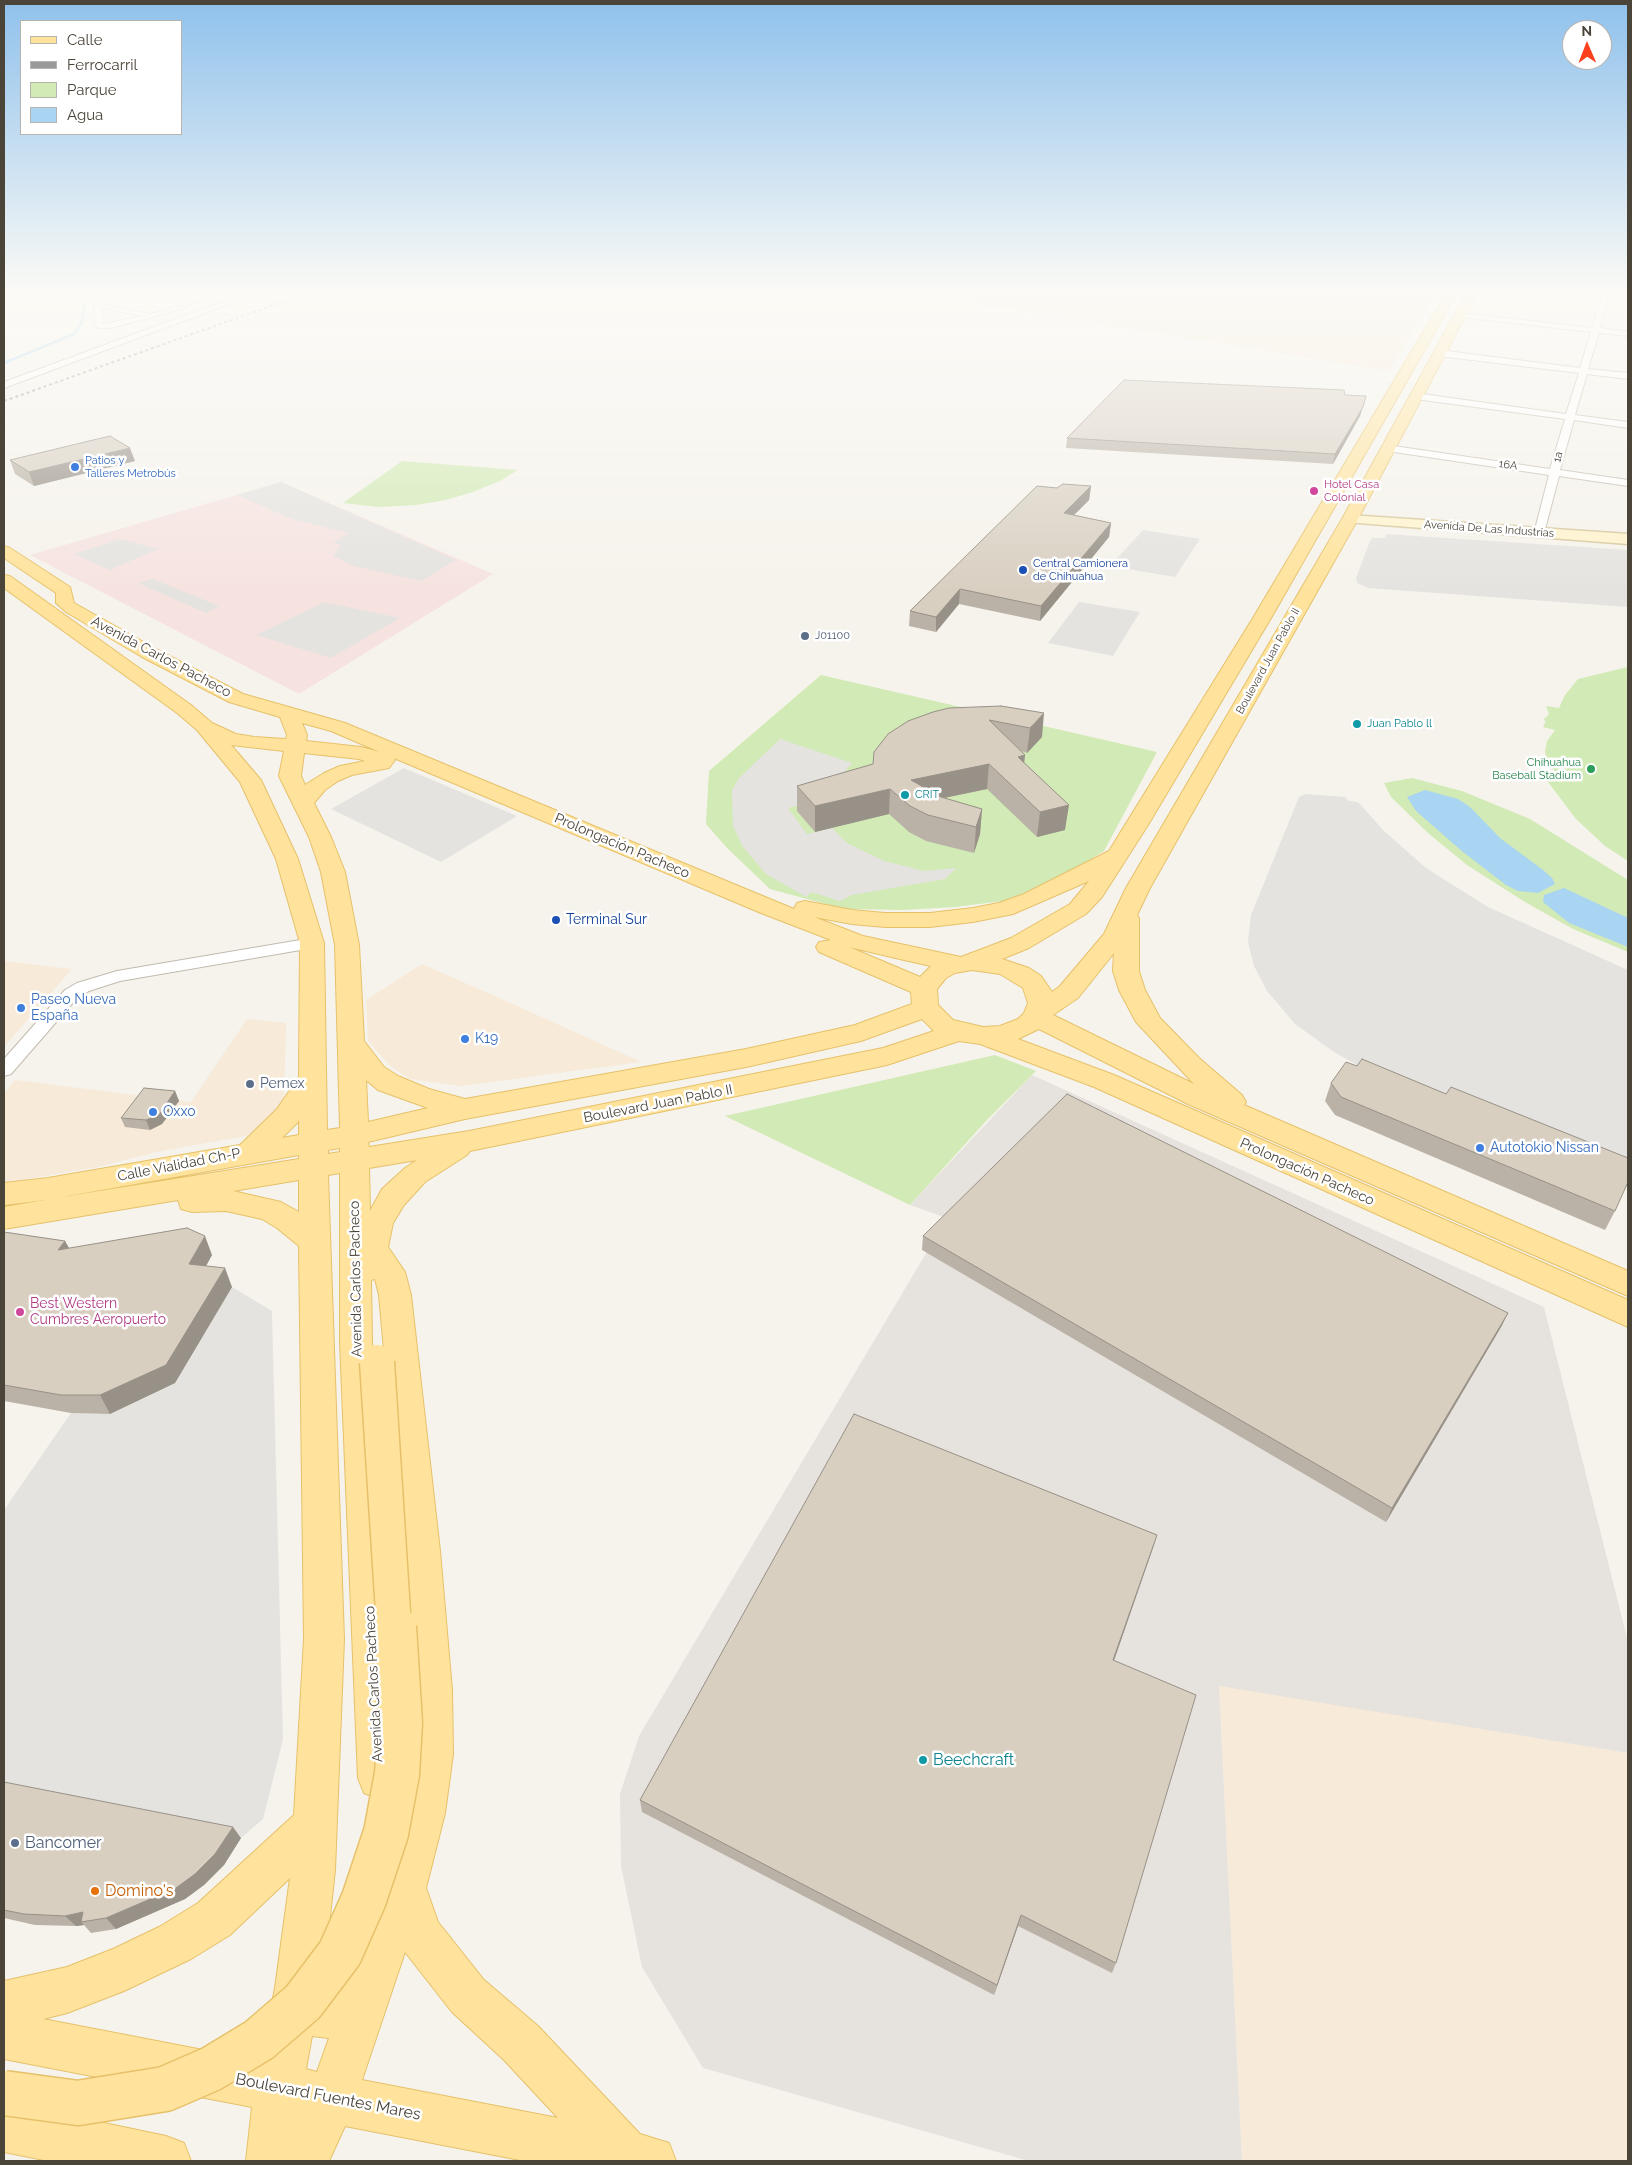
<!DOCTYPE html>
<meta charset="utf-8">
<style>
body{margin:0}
#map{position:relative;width:1632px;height:2165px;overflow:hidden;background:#f6f3ec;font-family:Raleway,sans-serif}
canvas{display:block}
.frame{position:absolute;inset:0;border:5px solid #4b4439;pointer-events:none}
.legend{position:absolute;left:20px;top:20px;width:162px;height:115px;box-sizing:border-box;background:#fff;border:1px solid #b7b4b0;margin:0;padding:6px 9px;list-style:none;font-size:15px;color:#4b4439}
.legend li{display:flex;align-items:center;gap:10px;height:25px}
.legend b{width:25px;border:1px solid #b7b4b0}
.north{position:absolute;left:1562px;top:20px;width:50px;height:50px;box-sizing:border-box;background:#fff;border:1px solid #b7b4b0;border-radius:50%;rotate:359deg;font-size:14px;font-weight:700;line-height:20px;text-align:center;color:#4b4439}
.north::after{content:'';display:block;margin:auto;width:18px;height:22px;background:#fc3f1d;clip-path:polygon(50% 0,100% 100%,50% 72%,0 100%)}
</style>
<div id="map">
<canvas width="1632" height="2165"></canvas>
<div class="frame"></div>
<ul class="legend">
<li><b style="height:6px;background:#ffe39c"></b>Calle</li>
<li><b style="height:6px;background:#9a9a9a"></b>Ferrocarril</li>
<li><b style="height:14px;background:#d2eab5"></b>Parque</li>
<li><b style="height:14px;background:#a9d4f2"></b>Agua</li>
</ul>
<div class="north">N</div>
</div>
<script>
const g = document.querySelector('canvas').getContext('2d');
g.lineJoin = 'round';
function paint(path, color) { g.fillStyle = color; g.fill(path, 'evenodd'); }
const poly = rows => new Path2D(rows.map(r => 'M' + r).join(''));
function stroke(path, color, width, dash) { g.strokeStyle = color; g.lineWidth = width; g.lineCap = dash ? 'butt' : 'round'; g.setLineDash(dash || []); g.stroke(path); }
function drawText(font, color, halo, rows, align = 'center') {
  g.font = font + ' Raleway,sans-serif'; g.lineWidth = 5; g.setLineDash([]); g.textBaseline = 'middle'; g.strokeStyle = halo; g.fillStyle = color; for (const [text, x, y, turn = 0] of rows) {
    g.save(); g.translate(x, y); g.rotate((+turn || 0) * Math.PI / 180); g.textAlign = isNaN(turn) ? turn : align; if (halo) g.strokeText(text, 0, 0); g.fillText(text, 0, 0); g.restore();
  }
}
paint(poly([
 [890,290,1438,290,1389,371],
 [4,961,72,969,4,1047],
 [422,964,515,1005,641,1062,461,1086,410,1079,389,1065,368,1041,366,1000],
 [247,1019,286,1023,284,1099,280,1112,258,1128,246,1136,156,1152,98,1167,4,1183,4,1093,15,1080,191,1102],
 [1219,1685,1628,1753,1628,2161,1242,2161]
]), '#f7ead8');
paint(poly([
 [1032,1075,1544,1307,1628,1642,1628,1753,1219,1686,1242,2161,1029,2161,703,2068,642,1967,621,1866,620,1794,639,1736,947,1218,910,1205]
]), '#e6e2dd');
paint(poly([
 [281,482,493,574,299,694,30,555]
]), '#f6e3e0');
paint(poly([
 [402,461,518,470,500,481,473,492,446,500,416,505,379,507,343,503],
 [1628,667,1628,861,1605,846,1576,819,1548,782,1546,775,1561,779,1548,763,1545,752,1547,741,1555,730,1543,727,1546,721,1543,720,1549,714,1546,706,1559,708,1565,695,1578,679],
 [821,675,1157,752,1104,851,1076,868,1034,889,1004,901,955,907,903,910,844,909,770,889,727,848,706,824,709,771],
 [1412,778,1462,791,1530,819,1628,880,1628,952,1573,929,1525,902,1467,865,1428,833,1391,797,1384,783],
 [995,1055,1036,1071,986,1121,910,1205,725,1116]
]), '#d2eab5');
paint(poly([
 [281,482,456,560,421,581,354,566,333,556,341,545,333,543,348,533,292,519,237,495],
 [1143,530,1200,539,1175,577,1110,566],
 [1386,534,1628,550,1628,607,1368,588,1357,583,1356,578,1370,541,1372,538,1385,538],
 [121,539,158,549,110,570,74,554],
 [153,579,219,606,206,613,138,583],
 [324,602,400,618,331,658,256,635],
 [1079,602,1140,612,1113,656,1048,643],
 [780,739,852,763,838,780,832,798,788,808,807,834,832,828,847,843,884,861,924,871,956,868,945,879,852,895,840,901,811,892,806,897,766,874,743,847,733,826,732,790,739,778],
 [404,768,517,816,441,862,331,809],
 [1305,794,1345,797,1349,801,1358,802,1384,831,1426,868,1488,907,1628,970,1628,1180,1389,1083,1334,1052,1295,1024,1267,991,1254,966,1248,942,1251,915,1299,797],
 [232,1287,272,1311,283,1740,263,1819,241,1838,4,1792,4,1510,71,1413,111,1414,175,1383]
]), '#e5e3e0');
paint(poly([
 [1425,790,1458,799,1470,807,1500,838,1543,870,1552,878,1555,884,1538,893,1518,891,1506,885,1463,852,1416,811,1407,797],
 [1564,888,1628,918,1628,947,1569,923,1543,902,1544,895]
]), '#a9d4f2');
stroke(poly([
 [4,363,74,334,82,322,87,290]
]), '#a9d4f2', 2.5);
const minor = poly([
 [103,290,128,290,195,302,191,304,110,291,103,304,150,314,181,306,185,308,111,328,99,328,95,326,94,305,103,290],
 [102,308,142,316,103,324,102,308],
 [1563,290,1628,295,1628,299,1609,297,1600,328,1628,332,1628,336,1599,333,1588,369,1628,373,1628,379,1587,374,1575,415,1628,422,1628,428,1574,420,1560,470,1628,480,1628,486,1559,476,1544,533,1539,536,1534,533,1549,475,1387,451,1382,448,1387,445,1550,469,1565,419,1415,399,1411,396,1415,393,1566,414,1579,373,1439,356,1435,353,1439,350,1580,368,1591,332,1461,317,1457,315,1461,313,1592,328,1602,296,1563,290],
 [249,292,256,294,4,388,4,382,249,292],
 [312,938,318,939,320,943,318,947,120,981,89,991,77,998,11,1074,4,1076,4,1059,65,990,77,983,117,971,312,938]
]);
const secondary = poly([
 [1350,515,1628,534,1628,544,1345,522,1343,519,1345,516,1350,515]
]);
const primary = poly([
 [1448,290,1459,290,1271,618,1148,825,1102,897,1086,914,1029,948,1002,959,1029,968,1041,976,1052,992,1060,986,1104,934,1126,888,1342,519,1468,290,1479,290,1358,519,1150,888,1137,915,1139,918,1139,971,1145,990,1160,1018,1199,1058,1242,1095,1246,1102,1244,1105,1628,1271,1628,1296,1188,1104,1039,1029,1018,1039,1114,1075,1628,1300,1628,1327,1094,1087,980,1044,959,1041,887,1065,470,1151,467,1155,425,1182,404,1205,393,1223,388,1247,405,1272,411,1295,440,1551,452,1690,453,1754,445,1813,426,1888,438,1922,484,1980,538,2026,640,2134,669,2143,676,2161,525,2161,345,2126,329,2161,246,2161,252,2107,4,2059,4,1981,67,1967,113,1949,159,1927,198,1903,294,1815,304,1639,299,1246,277,1228,262,1219,226,1211,192,1212,181,1209,178,1200,4,1229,4,1207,45,1200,4,1205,4,1183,48,1178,240,1145,277,1109,299,1077,300,943,276,859,240,782,197,730,177,713,4,588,4,575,10,576,191,705,212,723,236,734,254,737,286,739,287,735,280,717,229,702,142,657,66,612,56,603,56,593,4,558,4,546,10,548,70,587,74,603,156,649,243,694,345,723,794,909,797,903,805,901,852,910,885,913,930,913,973,908,999,903,1024,894,1109,851,1253,618,1448,290],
 [302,723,331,731,380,752,361,747,306,741,307,735,302,723],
 [231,745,284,751,279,776,309,837,321,872,335,945,340,1128,327,1130,324,943,298,859,261,780,231,745],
 [304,753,359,759,365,761,340,766,324,773,305,785,301,776,304,753],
 [394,758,761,913,831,940,819,942,816,947,819,952,911,992,912,1004,855,1025,746,1049,465,1099,429,1089,398,1076,384,1067,364,1041,359,945,345,872,331,837,314,803,325,790,338,781,352,775,389,768,395,760,394,758],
 [1089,881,1070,904,1011,938,961,957,863,936,814,917,852,924,885,927,930,927,973,922,1013,914,1089,881],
 [849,947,904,960,931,966,920,977,849,947],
 [1114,953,1113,971,1119,990,1136,1022,1194,1084,1053,1015,1078,998,1114,953],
 [972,970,1000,974,1023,988,1028,1003,1024,1013,1018,1019,1000,1026,983,1027,953,1020,938,1005,937,989,946,978,955,973,972,970],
 [922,1019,934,1031,883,1048,469,1131,369,1147,368,1142,465,1119,746,1067,861,1041,922,1019],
 [366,1080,378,1090,428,1108,368,1122,366,1080],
 [299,1120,299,1135,282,1138,297,1123,299,1120],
 [340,1148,340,1152,328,1154,328,1150,340,1148],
 [299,1155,299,1159,56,1198,299,1155],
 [417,1160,405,1168,382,1189,370,1211,369,1168,417,1160],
 [340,1173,340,1342,358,1778,364,1793,379,1799,394,1793,400,1778,372,1342,371,1280,375,1279,379,1295,402,1551,412,1690,411,1754,403,1813,391,1808,376,1815,369,1830,382,1888,350,1977,331,1991,322,1991,335,1870,344,1639,328,1175,340,1173],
 [299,1180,299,1212,281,1202,233,1191,299,1180],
 [290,1878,275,1988,260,2061,43,2019,67,2013,124,1991,191,1959,230,1935,290,1878],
 [405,1952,452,2012,504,2060,558,2118,362,2080,405,1952],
 [312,2036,329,2038,317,2072,306,2069,312,2036],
 [4,2102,166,2136,184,2143,191,2161,49,2161,4,2152,4,2102]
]);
stroke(minor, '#c2bbae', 2);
stroke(secondary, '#d6c79b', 3);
stroke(primary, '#e6c16a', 2);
paint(minor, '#fff');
paint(secondary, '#fff3cd');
paint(primary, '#ffe39c');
stroke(poly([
 [4,401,316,290]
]), '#9a9a9a', 2, [3, 3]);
const primaryBridgeFar1 = poly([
 [377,1362,394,1628]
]);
const primaryBridge = poly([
 [4,2093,78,2103,165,2089,211,2069,259,2040,303,2002,340,1953,364,1899,386,1833,397,1774,400,1723,394,1627]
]);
stroke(primaryBridgeFar1, '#e6c16a', 37, []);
stroke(primaryBridge, '#e6c16a', 47, []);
stroke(primaryBridgeFar1, '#ffe39c', 34);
stroke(primaryBridge, '#ffe39c', 44);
paint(poly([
 [1345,395,1363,406,1360,416,1333,464,1066,448,1067,438],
 [10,460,135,461,34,486,15,474],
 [1091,486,1089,500,1074,515,1111,523,1109,537,1040,621,959,604,936,632,909,626,910,611,1057,488],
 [1001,706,1042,737,1027,753,1021,751,1025,755,1024,763,1065,830,1037,837,987,789,944,798,982,809,980,834,974,853,926,841,909,832,889,814,815,832,797,811,797,786,873,764],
 [1357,1066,1615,1211,1605,1230,1335,1115,1325,1101,1331,1083],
 [175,1091,179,1101,162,1124,150,1130,125,1127,121,1118],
 [4,1232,65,1241,69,1248,212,1255,206,1266,232,1287,175,1383,110,1414,71,1413,4,1401],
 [923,1236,1508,1313,1501,1327,1386,1522,922,1250],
 [1157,1535,1114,1660,1116,1963,1112,1973,1018,1926,994,1995,642,1812,640,1800],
 [4,1782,241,1838,224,1865,204,1885,185,1899,116,1929,91,1933,84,1925,76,1926,35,1925,4,1918]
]), '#bab2a6');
paint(poly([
 [1366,396,1360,416,1333,464,1335,454],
 [130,448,135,461,34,486,29,472],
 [1091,486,1089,500,1062,527,1064,513],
 [1111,523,1109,537,1040,621,1041,606],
 [960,589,959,604,936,632,936,617],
 [1044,713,1042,737,1027,753,1030,728],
 [1025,755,1022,780,1018,757],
 [989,764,987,789,910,805,911,780],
 [890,789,889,814,815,832,815,806],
 [1069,805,1065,830,1037,837,1040,812],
 [982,809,980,834,974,853,976,827],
 [175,1091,179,1101,162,1124,150,1130,146,1120],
 [205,1236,212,1255,197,1282,189,1264],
 [65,1241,75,1259,58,1250],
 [225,1268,232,1287,175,1383,110,1414,100,1395],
 [1508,1313,1501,1327,1386,1522,1392,1508],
 [1157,1535,1153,1548,1110,1672,1113,1660],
 [233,1827,241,1838,224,1865,204,1885,185,1899,116,1929,106,1918],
 [83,1912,81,1922,84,1925,76,1926,65,1916],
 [1021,1915,1018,1926,994,1995,997,1985]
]), '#979187');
const building = poly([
 [1124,380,1344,390,1345,395,1366,396,1363,407,1335,454,1067,438,1124,380],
 [110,436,130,448,29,472,10,460,110,436],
 [1063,484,1091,486,1064,513,1111,523,1041,606,960,589,936,617,910,611,1037,486,1057,488,1063,484],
 [1001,706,1044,713,1030,728,989,720,1025,755,1018,757,1069,805,1040,812,989,764,911,780,941,797,982,809,976,827,928,815,910,806,890,789,815,806,797,786,873,764,874,752,888,734,908,721,933,712,949,708,1001,706],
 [1362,1059,1446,1094,1451,1087,1628,1158,1628,1182,1615,1211,1341,1097,1331,1083,1346,1062,1357,1066,1362,1059],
 [144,1088,175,1091,159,1115,146,1120,121,1118,144,1088],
 [1067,1094,1508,1313,1392,1508,923,1236,1067,1094],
 [187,1228,205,1236,189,1264,225,1268,166,1365,100,1395,61,1395,4,1385,4,1232,65,1241,58,1250,187,1228],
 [854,1414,1157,1535,1113,1660,1196,1695,1116,1963,1021,1915,997,1985,640,1800,854,1414],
 [4,1782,233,1827,215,1854,195,1874,176,1888,106,1918,81,1922,83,1912,65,1916,24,1914,4,1910,4,1782]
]);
paint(building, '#d8cfc1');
stroke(building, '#979187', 1);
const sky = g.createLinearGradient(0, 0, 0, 593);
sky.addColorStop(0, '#8fc1ec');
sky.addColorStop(0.49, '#fbfaf6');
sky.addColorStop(1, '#fbfaf600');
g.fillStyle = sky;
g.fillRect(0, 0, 1632, 593);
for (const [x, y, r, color] of [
 [75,467,5,"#3f7fe0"],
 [1314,491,5,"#d1479c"],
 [1023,570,5,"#1a4fb4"],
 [805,636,5,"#5c6f8a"],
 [1357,724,5,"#0f9aa8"],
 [1591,769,5,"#2e9e5b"],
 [905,795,5,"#0f9aa8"],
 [556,920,5,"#1a4fb4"],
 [21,1008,5,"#3f7fe0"],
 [465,1039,5,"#3f7fe0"],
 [250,1084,5,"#5c6f8a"],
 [153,1112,5,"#3f7fe0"],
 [1480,1148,5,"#3f7fe0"],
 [20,1312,5,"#d1479c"],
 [923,1760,5,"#0f9aa8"],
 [15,1843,5,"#5c6f8a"],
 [95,1891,5,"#e8710a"]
]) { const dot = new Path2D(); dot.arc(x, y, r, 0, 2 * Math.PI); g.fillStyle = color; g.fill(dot); stroke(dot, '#fff', 2); }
drawText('11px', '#4b4439', '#fff', [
 ["1a",1558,457,-76],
 ["16A",1508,465,8],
 ["Avenida De Las Industrias",1489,529,4],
 ["Boulevard Juan Pablo II",1268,661,-61]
]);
drawText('11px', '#366cbe', '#fff', [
 ["Patios y",85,461],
 ["Talleres Metrobús",85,474]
], 'left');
drawText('11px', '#b23c85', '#fff', [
 ["Hotel Casa",1324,485],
 ["Colonial",1324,498]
], 'left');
drawText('11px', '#164399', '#fff', [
 ["Central Camionera",1033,564],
 ["de Chihuahua",1033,577]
], 'left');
drawText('11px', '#4e5e75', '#fff', [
 ["J01100",815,636]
], 'left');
drawText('11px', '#0d838f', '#fff', [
 ["Juan Pablo ll",1367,724],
 ["CRIT",915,795]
], 'left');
drawText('11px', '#27864d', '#fff', [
 ["Chihuahua",1581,763],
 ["Baseball Stadium",1581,776]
], 'right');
drawText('14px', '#4b4439', '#fff', [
 ["Avenida Carlos Pacheco",161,657,28],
 ["Prolongación Pacheco",622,846,23],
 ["Boulevard Juan Pablo II",658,1104,-11],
 ["Calle Vialidad Ch-P",179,1165,-11],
 ["Prolongación Pacheco",1307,1172,24],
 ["Avenida Carlos Pacheco",356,1279,-91],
 ["Avenida Carlos Pacheco",374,1684,-93]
]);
drawText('14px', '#164399', '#fff', [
 ["Terminal Sur",566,920]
], 'left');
drawText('14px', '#366cbe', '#fff', [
 ["Paseo Nueva",31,1000],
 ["España",31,1016],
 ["K19",475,1039],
 ["Oxxo",163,1112],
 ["Autotokio Nissan",1490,1148]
], 'left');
drawText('14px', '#4e5e75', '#fff', [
 ["Pemex",260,1084]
], 'left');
drawText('14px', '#b23c85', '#fff', [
 ["Best Western",30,1304],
 ["Cumbres Aeropuerto",30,1320]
], 'left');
drawText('16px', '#0d838f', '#fff', [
 ["Beechcraft",933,1760]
], 'left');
drawText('16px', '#4e5e75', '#fff', [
 ["Bancomer",25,1843]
], 'left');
drawText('16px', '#c56008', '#fff', [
 ["Domino's",105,1891]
], 'left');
drawText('16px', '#4b4439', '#fff', [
 ["Boulevard Fuentes Mares",328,2097,11]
]);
</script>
